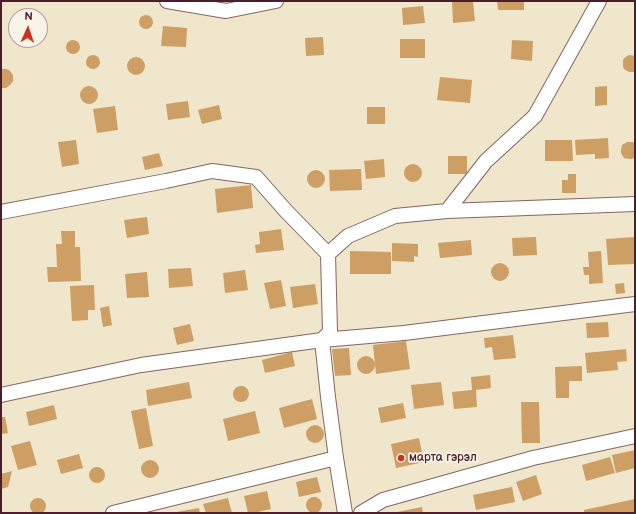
<!DOCTYPE html>
<meta charset="utf-8">
<style>
body{margin:0}
#map{position:relative;width:636px;height:514px;overflow:hidden;background:#efe6cc;font-family:"Balsamiq Sans",sans-serif}
canvas{display:block}
.frame{position:absolute;inset:0;border:2px solid #4a1f2b;pointer-events:none}
.north{position:absolute;left:8px;top:8px;width:40px;height:40px;box-sizing:border-box;background:#f7f3e8;border:1px solid #b29e9c;border-radius:50%;rotate:3deg;font-size:11px;font-weight:700;line-height:16px;text-align:center;color:#4a1f2b}
.north::after{content:'';display:block;margin:auto;width:14px;height:18px;background:#c8321e;clip-path:polygon(50% 0,100% 100%,50% 72%,0 100%)}
</style>
<div id="map">
<canvas width="636" height="514"></canvas>
<div class="frame"></div>
<div class="north">N</div>
</div>
<script>
const g = document.querySelector('canvas').getContext('2d');
g.lineJoin = 'round';
function paint(path, color) { g.fillStyle = color; g.fill(path, 'evenodd'); }
const poly = rows => new Path2D(rows.map(r => 'M' + r).join(''));
function stroke(path, color, width, dash) { g.strokeStyle = color; g.lineWidth = width; g.lineCap = dash ? 'butt' : 'round'; g.setLineDash(dash || []); g.stroke(path); }
function drawText(font, color, halo, rows, align = 'center') {
  g.font = font + ' "Balsamiq Sans",sans-serif'; g.lineWidth = 3.5; g.setLineDash([]); g.textBaseline = 'middle'; g.strokeStyle = halo; g.fillStyle = color; for (const [text, x, y, turn = 0] of rows) {
    g.save(); g.translate(x, y); g.rotate((+turn || 0) * Math.PI / 180); g.textAlign = isNaN(turn) ? turn : align; if (halo) g.strokeText(text, 0, 0); g.fillText(text, 0, 0); g.restore();
  }
}
paint(poly([
 [452,1,473,1,475,21,453,23],
 [497,1,524,1,524,10,498,10],
 [423,6,425,23,403,25,402,8],
 '139 22a7 7 0 1 1 14 0a7 7 0 1 1-14 0Z',
 [163,26,187,28,186,47,161,46],
 [323,37,324,55,306,56,305,38],
 [400,39,425,39,425,58,400,58],
 '66 47a7 7 0 1 1 14 0a7 7 0 1 1-14 0Z',
 [512,40,533,41,532,61,511,59],
 '86 62a7 7 0 1 1 14 0a7 7 0 1 1-14 0Z',
 [629,55,635,56,635,72,629,72,624,69,623,66,623,60,624,58],
 '127 66a9 9 0 1 1 18 0a9 9 0 1 1-18 0Z',
 [1,69,6,69,9,70,13,75,13,81,11,84,6,88,1,88],
 [440,77,472,80,470,103,437,100],
 [607,86,607,105,595,106,595,87],
 '80 95a9 9 0 1 1 18 0a9 9 0 1 1-18 0Z',
 [188,101,190,117,168,120,166,104],
 [219,105,222,119,202,124,198,110],
 [115,106,118,130,97,133,93,109],
 [367,107,385,107,385,124,367,124],
 [608,138,609,158,595,159,595,154,576,155,575,140],
 [76,140,79,164,62,167,58,142],
 [545,140,572,140,573,161,545,161],
 [627,142,633,142,635,144,635,157,632,159,630,159,624,158,621,153,621,150,622,145],
 [159,153,163,166,145,170,142,157],
 [448,156,467,156,467,174,448,174],
 [384,159,385,177,366,179,364,161],
 '404 173a9 9 0 1 1 18 0a9 9 0 1 1-18 0Z',
 [361,169,362,190,330,191,329,170],
 '307 179a9 9 0 1 1 18 0a9 9 0 1 1-18 0Z',
 [568,174,576,174,576,193,562,193,562,180,568,180],
 [251,185,253,208,217,213,215,189],
 [147,217,149,234,127,238,124,220],
 [281,229,284,250,256,253,255,245,260,244,259,232],
 [61,231,75,231,75,247,80,247,81,281,48,282,47,267,57,267,56,244,62,244],
 [536,237,537,255,513,256,512,238],
 [634,237,635,264,608,265,606,239],
 [471,240,472,255,440,258,438,243],
 [392,243,418,244,418,257,414,256,414,262,392,261],
 [350,251,391,252,391,274,350,274],
 [601,251,603,283,589,284,589,275,584,275,583,267,589,267,588,252],
 '491 272a9 9 0 1 1 18 0a9 9 0 1 1-18 0Z',
 [191,268,193,286,169,288,168,269],
 [245,270,248,290,225,293,223,273],
 [147,272,149,297,127,298,125,274],
 [281,280,286,306,270,309,264,283],
 [624,283,625,293,616,294,615,284],
 [315,284,318,304,293,308,290,287],
 [94,285,95,310,88,310,88,320,72,321,70,286],
 [109,306,112,325,103,327,100,308],
 [608,322,609,337,587,338,586,323],
 [190,324,194,341,177,345,173,328],
 [513,335,516,358,494,360,492,347,485,348,484,338],
 [406,341,410,369,376,374,373,345],
 [349,348,351,375,335,376,332,349],
 [626,349,627,361,617,362,618,370,587,373,585,353],
 [292,352,295,366,265,373,262,360],
 '357 365a9 9 0 1 1 18 0a9 9 0 1 1-18 0Z',
 [582,366,582,381,569,381,569,398,556,398,555,367],
 [490,375,491,388,476,390,477,407,454,409,452,392,472,390,471,377],
 [189,382,192,398,148,406,146,390],
 [441,382,444,405,414,409,411,385],
 '233 394a8 8 0 1 1 16 0a8 8 0 1 1-16 0Z',
 [312,399,317,419,284,428,279,408],
 [521,402,539,402,540,443,522,443],
 [403,403,406,418,381,423,378,408],
 [54,405,57,419,29,426,26,412],
 [146,408,153,446,139,449,131,411],
 [255,411,260,433,228,441,223,419],
 [1,417,5,417,8,433,1,434],
 '306 434a9 9 0 1 1 18 0a9 9 0 1 1-18 0Z',
 [419,438,424,462,396,468,391,444],
 [30,441,37,465,18,470,11,446],
 [635,450,635,468,616,473,612,455],
 [79,454,83,468,61,474,57,460],
 [610,457,615,473,586,481,582,465],
 '141 469a9 9 0 1 1 18 0a9 9 0 1 1-18 0Z',
 '89 475a8 8 0 1 1 16 0a8 8 0 1 1-16 0Z',
 [12,471,8,487,1,489,1,474],
 [536,475,542,494,523,501,516,482],
 [317,477,321,492,299,497,296,482],
 [512,487,515,502,476,510,473,495],
 [267,491,271,509,254,513,248,513,244,496],
 '306 505a8 8 0 1 1 16 0a8 8 0 1 1-16 0Z',
 [228,498,232,513,206,513,203,504],
 '30 506a8 8 0 1 1 16 0a8 8 0 1 1-16 0Z',
 [635,499,635,513,584,513,584,510],
 [422,507,423,513,397,513,397,512],
 [199,508,200,513,176,513,176,512]
]), '#cd9f64');
const street = poly([
 [167,1,226,11,276,1],
 [447,211,635,204],
 [1,212,166,181,212,171,256,177,286,211,328,254],
 [1,395,141,365,322,340,404,333,635,304],
 [113,513,336,458],
 [345,513,336,458,328,397,322,340,330,332,328,254,348,236,395,216,447,211,486,161,535,116,599,1],
 [361,513,383,500,533,458,635,436]
]);
stroke(street, '#846563', 16);
stroke(street, '#fff', 14);
for (const [x, y, r, color] of [
 [401,458,4,"#c8321e"]
]) { const dot = new Path2D(); dot.arc(x, y, r, 0, 2 * Math.PI); g.fillStyle = color; g.fill(dot); stroke(dot, '#f7f3e8', 1.5); }
drawText('12px', '#4a1f2b', '#f7f3e8', [
 ["марта гэрэл",409,458]
], 'left');
</script>
